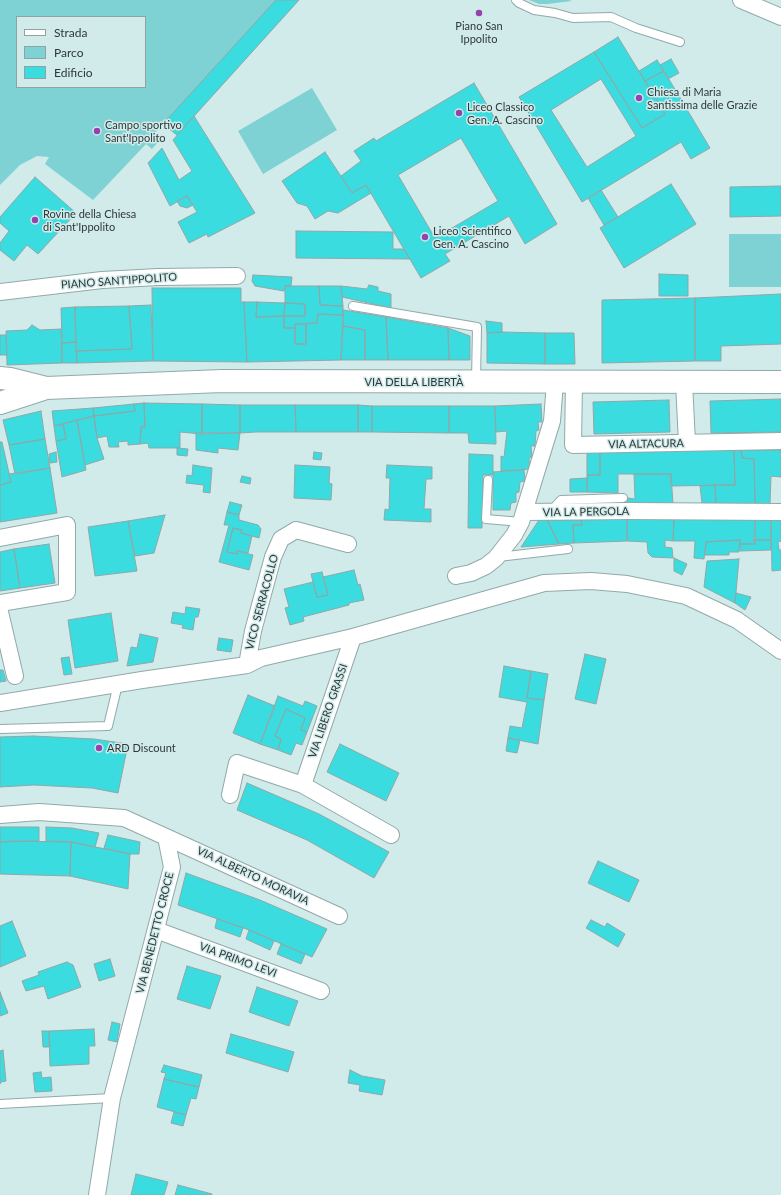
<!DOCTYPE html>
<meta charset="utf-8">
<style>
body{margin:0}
#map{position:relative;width:781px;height:1195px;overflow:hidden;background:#d1eaea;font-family:Lato,sans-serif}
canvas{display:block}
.legend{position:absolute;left:16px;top:16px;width:130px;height:72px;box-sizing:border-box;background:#d1eaea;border:1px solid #90a3a3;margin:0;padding:5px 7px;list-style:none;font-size:12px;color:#2f3838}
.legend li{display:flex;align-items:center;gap:8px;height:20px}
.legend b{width:20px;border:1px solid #90a3a3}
</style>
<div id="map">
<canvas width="781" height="1195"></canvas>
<ul class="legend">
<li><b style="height:5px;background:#fff"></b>Strada</li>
<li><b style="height:11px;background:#7fd2d3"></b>Parco</li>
<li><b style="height:11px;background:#3bdcdf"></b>Edificio</li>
</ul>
</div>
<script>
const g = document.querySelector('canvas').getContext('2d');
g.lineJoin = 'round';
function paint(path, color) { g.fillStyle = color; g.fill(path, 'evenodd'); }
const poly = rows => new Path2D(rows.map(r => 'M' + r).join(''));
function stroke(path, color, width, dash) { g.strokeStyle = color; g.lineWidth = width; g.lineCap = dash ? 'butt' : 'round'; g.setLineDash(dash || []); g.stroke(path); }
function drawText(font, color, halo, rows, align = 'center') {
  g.font = font + ' Lato,sans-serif'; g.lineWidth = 3; g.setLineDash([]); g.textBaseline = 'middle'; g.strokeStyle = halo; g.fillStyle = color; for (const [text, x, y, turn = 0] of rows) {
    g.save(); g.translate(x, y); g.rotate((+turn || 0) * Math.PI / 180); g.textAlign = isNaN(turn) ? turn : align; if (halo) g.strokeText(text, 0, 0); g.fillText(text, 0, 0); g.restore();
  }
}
paint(poly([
 [0,0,299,0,177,135,163,124,152,136,158,142,152,149,146,144,93,200,45,164,49,157,37,156,20,165,0,185],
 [17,17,145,17,145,87,17,87],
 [529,0,569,0,572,1,547,4,539,4],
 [312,88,337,130,263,174,238,131],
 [729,234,781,234,781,287,729,287]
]), '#7fd2d3');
const building = poly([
 [276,0,299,0,177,135,163,124,276,0],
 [618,37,665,114,642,128,594,52,618,37],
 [594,52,642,128,665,114,645,81,664,71,710,148,691,159,681,142,582,202,519,97,594,52],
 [601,79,636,136,587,167,551,110,601,79],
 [671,59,679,73,668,79,660,65,671,59],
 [657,60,664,71,645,81,639,71,657,60],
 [474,83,557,224,525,244,509,216,445,254,450,261,421,278,366,185,352,193,341,176,361,161,354,151,374,138,376,141,474,83],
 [461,138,498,201,435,238,398,175,461,138],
 [194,116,255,213,208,237,207,234,189,243,178,222,197,212,187,196,170,206,148,163,162,148,179,180,192,171,173,140,194,116],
 [325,152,352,193,366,185,371,193,338,213,328,211,315,219,307,206,297,203,282,181,325,152],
 [35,177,76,213,38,254,27,245,14,261,0,250,0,243,9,231,0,223,0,217,35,177],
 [671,184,696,224,624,268,600,228,671,184],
 [781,186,781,216,730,217,730,187,781,186],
 [601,190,618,217,604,225,588,198,601,190],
 [187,196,193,205,187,208,180,206,177,201,187,196],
 [296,231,393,232,393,249,404,249,410,259,296,258,296,231],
 [659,274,688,275,688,296,659,296,659,274],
 [253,275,292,277,291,286,285,286,284,291,255,286,252,281,253,275],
 [369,285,378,287,378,291,391,294,391,308,342,297,341,286,367,289,369,285],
 [285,286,319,286,320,305,343,306,343,315,318,314,317,323,295,324,295,328,284,328,284,316,305,316,305,304,285,303,285,286],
 [319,286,341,286,343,306,320,305,319,286],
 [152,288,241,288,241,302,244,302,247,362,153,361,152,288],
 [781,294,781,344,721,346,721,361,695,361,695,298,781,294],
 [695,298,695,361,602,363,602,300,695,298],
 [244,302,257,302,256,317,284,316,284,328,295,328,295,344,306,344,306,324,317,323,318,314,343,315,341,360,247,362,244,302],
 [257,302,285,303,284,316,256,317,257,302],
 [285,303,305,304,305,316,284,316,285,303],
 [151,305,153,361,77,363,76,351,132,349,129,306,151,305],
 [129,306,132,349,76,351,75,307,129,306],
 [75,307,76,342,62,343,61,308,75,307],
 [343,310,386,317,388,360,365,360,365,330,343,326,343,310],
 [386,317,448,328,449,360,388,360,386,317],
 [486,321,502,323,502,332,487,333,486,321],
 [295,324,306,324,306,344,295,344,295,324],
 [32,325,40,330,61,329,62,363,7,365,6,331,27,330,32,325],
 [343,326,365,330,365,360,341,360,343,326],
 [448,328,470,336,470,360,449,360,448,328],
 [502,332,545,333,545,364,487,363,487,333,502,332],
 [545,333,574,333,575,364,545,364,545,333],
 [0,335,6,335,7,355,0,355,0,335],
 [76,342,77,363,62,363,62,343,76,342],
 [781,399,781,432,711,433,710,401,781,399],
 [669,400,670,432,594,434,593,402,669,400],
 [144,403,202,404,202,434,180,432,180,448,149,448,148,443,140,444,141,427,145,427,144,403],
 [144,403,145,427,141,427,140,444,128,445,128,441,118,442,119,447,109,447,107,436,97,438,94,416,135,411,134,404,144,403],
 [134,404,135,411,94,416,93,408,134,404],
 [202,404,240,405,240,433,202,434,202,404],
 [541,404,542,422,538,422,539,430,536,431,535,446,531,446,532,457,529,458,530,469,501,471,501,456,504,457,507,431,496,432,495,406,541,404],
 [240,405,295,405,296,432,256,432,240,433,240,405],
 [295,405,358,405,358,432,296,432,295,405],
 [358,405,372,406,372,432,358,432,358,405],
 [372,406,449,406,449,433,372,432,372,406],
 [449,406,495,406,496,444,469,443,468,433,449,433,449,406],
 [93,408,94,416,54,426,52,411,93,408],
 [41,411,45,439,9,445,3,420,41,411],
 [94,416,97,438,104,459,85,465,77,420,94,416],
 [77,420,86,470,62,477,56,441,66,439,63,424,77,420],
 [63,424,66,439,56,441,54,426,63,424],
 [196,433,240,433,238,450,218,448,218,453,196,450,196,433],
 [45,439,50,468,15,474,9,445,45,439],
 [0,442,2,442,11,482,0,485,0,442],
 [177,448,188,449,187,456,177,455,177,448],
 [734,450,741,450,742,458,754,459,755,504,716,504,715,485,735,485,734,450],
 [734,450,735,485,671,486,671,474,618,474,618,493,587,492,587,475,600,475,600,451,734,450],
 [741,450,781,450,781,477,771,476,770,504,755,504,754,459,742,458,741,450],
 [600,451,600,475,587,475,587,452,600,451],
 [56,452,57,462,50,463,49,454,56,452],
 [314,452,322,453,321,460,313,459,314,452],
 [469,454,493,455,493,475,483,475,482,528,468,528,469,454],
 [193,465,212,468,210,493,203,492,204,485,186,483,187,475,192,476,193,465],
 [295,465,330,467,329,483,332,484,331,500,294,498,295,465],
 [387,465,432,467,432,479,426,479,424,509,431,509,431,522,384,520,385,509,389,510,390,478,386,478,387,465],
 [50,468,57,513,0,522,0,485,11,482,9,474,50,468],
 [524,470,525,481,520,482,519,492,516,493,516,502,511,503,510,510,493,510,493,472,524,470],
 [634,474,671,474,673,504,627,504,628,498,635,499,634,474],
 [242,476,251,478,250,484,240,482,242,476],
 [587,478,587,492,570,492,570,479,587,478],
 [715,485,716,504,702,503,700,486,715,485],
 [230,502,242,505,239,515,227,512,230,502],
 [227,512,239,515,239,520,258,525,261,529,259,538,241,533,242,530,233,528,227,552,237,554,237,551,253,555,249,570,219,562,229,525,224,525,227,512],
 [165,515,154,553,135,556,128,521,165,515],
 [755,518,755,544,740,544,740,540,706,542,704,559,694,558,695,541,673,541,674,519,755,518],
 [755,518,771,518,771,540,754,540,755,518],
 [771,518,781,518,781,541,778,542,779,550,781,550,781,570,772,571,771,518],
 [627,519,627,541,574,543,573,525,582,525,581,520,627,519],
 [627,519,674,519,673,541,665,540,665,547,672,548,673,558,652,557,648,553,647,542,627,541,627,519],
 [539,520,547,520,559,544,521,547,539,520],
 [547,520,581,520,582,525,573,525,574,543,559,544,547,520],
 [128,521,137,571,95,576,88,527,128,521],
 [233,528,242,530,241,533,252,536,248,553,237,551,237,554,227,552,233,528],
 [740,540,739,552,729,552,729,555,705,555,706,542,740,540],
 [754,540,771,540,771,550,740,551,740,544,755,544,754,540],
 [49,544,55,583,20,588,14,549,49,544],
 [14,549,20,588,0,591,0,552,14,549],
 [674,558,687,564,682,575,674,571,674,558],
 [739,559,735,603,704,587,707,561,739,559],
 [354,570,358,585,360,584,364,600,349,603,349,605,303,617,304,621,290,625,285,608,289,607,284,589,313,582,317,597,328,595,323,577,354,570],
 [322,572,328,595,317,597,311,574,322,572],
 [736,593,751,597,745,610,735,603,736,593],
 [186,607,200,609,198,617,195,617,193,630,182,628,183,625,171,623,173,612,185,614,186,607],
 [111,613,118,661,75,668,68,620,111,613],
 [140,634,158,638,153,662,127,666,131,647,137,648,140,634],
 [219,638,233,640,231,652,217,650,219,638],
 [585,654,606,659,596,704,575,699,585,654],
 [69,657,72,674,64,675,61,658,69,657],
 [504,666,531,671,527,698,544,700,538,744,508,738,510,726,522,728,527,702,499,697,504,666],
 [0,670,3,670,6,681,0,682,0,670],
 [531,671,548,674,544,700,527,698,531,671],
 [248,695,275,706,260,744,233,733,248,695],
 [278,696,303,706,305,701,317,706,307,732,301,730,305,718,286,709,275,736,281,739,278,750,260,744,278,696],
 [286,709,305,718,301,730,307,732,302,745,296,743,291,755,278,750,281,739,275,736,286,709],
 [33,736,94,739,128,744,118,793,92,788,34,785,0,787,0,737,33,736],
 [508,738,520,740,517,753,506,751,508,738],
 [340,744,399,773,386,801,327,772,340,744],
 [247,783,319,814,389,852,374,878,307,840,237,810,247,783],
 [0,827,39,827,39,841,0,842,0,827],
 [46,827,72,828,99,833,95,847,71,842,46,841,46,827],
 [108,835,140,842,139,854,130,854,104,848,108,835],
 [12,841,71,842,70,876,0,874,0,842,12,841],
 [71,842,130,854,128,889,70,876,71,842],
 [598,861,639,880,629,902,588,883,598,861],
 [186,873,260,900,327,929,312,957,249,930,178,905,186,873],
 [217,919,243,928,240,937,215,928,217,919],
 [591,920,605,927,607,923,625,934,618,947,586,928,591,920],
 [12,921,26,956,0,967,0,926,12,921],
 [249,930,274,941,270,950,246,939,249,930],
 [281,944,305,954,301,964,277,954,281,944],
 [110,959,115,976,99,981,94,964,110,959],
 [67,962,73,965,81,987,48,999,44,986,26,991,22,981,39,975,38,972,67,962],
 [187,966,221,976,210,1009,177,999,187,966],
 [257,987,298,1001,289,1026,249,1012,257,987],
 [0,992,8,1013,0,1016,0,992],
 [112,1022,120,1024,117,1042,108,1040,112,1022],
 [94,1029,95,1046,89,1046,89,1064,50,1066,49,1031,94,1029],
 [42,1031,49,1031,50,1047,43,1047,42,1031],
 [231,1034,294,1052,288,1072,226,1053,231,1034],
 [3,1050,6,1081,1,1082,0,1084,0,1051,3,1050],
 [164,1065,202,1075,199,1087,164,1079,166,1073,161,1072,164,1065],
 [350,1070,362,1076,385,1080,382,1095,359,1091,360,1085,348,1083,350,1070],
 [41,1072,42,1078,51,1077,52,1091,35,1092,33,1073,41,1072],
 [164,1079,199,1087,196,1099,191,1098,186,1115,157,1107,164,1079],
 [174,1112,186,1115,183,1126,171,1123,174,1112],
 [136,1174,168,1182,164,1195,131,1195,136,1174],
 [178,1185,212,1194,212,1195,175,1195,178,1185]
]);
paint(building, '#3bdcdf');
stroke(building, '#90a7a7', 1);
const lane = poly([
 [516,0,519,3,534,10,555,13,573,18,611,17,636,28,680,42],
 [353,306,477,327,476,381],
 [488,480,486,519,521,522],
 [551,511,561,500,623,498],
 [498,557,568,549],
 [0,729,108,726,118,684],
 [0,1104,112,1098]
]);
const street = poly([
 [741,0,781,17],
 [0,292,102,280,158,277,237,276],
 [555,382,552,421,524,512,629,511,781,512],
 [574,382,573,445,781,441],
 [684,382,687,443],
 [0,538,67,525,67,592,0,603],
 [456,576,471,573,486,566,496,558,514,535,521,522,524,512],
 [0,612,15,676],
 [247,665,253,631,273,557,281,539,296,530,348,544],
 [0,703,142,680,247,665,261,658,353,637,544,583,591,581,627,584,686,596,737,620,781,651],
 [303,785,353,637],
 [230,795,237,763,303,785,391,835],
 [0,815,39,812,124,818,166,837,172,867,112,1098,97,1195],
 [166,837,339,916],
 [156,930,321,991]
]);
const secondary = poly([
 [0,378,10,379,46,388],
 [0,403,46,388,222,381,781,382]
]);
stroke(lane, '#92a9a9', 10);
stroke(street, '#92a9a9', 18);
stroke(secondary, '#92a9a9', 24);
stroke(lane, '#fff', 8);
stroke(street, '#fff', 16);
stroke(secondary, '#fff', 22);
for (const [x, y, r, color] of [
 [479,13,4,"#9542b1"],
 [639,98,4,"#9542b1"],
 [459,113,4,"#9542b1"],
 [97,131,4,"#9542b1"],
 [35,220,4,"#9542b1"],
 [425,237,4,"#9542b1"],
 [99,748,4,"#9542b1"]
]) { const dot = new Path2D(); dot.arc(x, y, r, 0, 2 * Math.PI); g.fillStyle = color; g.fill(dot); stroke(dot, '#d1eaea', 1.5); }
drawText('11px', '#2f3838', '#d1eaea', [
 ["Piano San",479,26,"center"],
 ["Ippolito",479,39,"center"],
 ["Chiesa di Maria",647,92],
 ["Santissima delle Grazie",647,105],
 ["Liceo Classico",467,107],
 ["Gen. A. Cascino",467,120],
 ["Campo sportivo",105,125],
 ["Sant'Ippolito",105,138],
 ["Rovine della Chiesa",43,214],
 ["di Sant'Ippolito",43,227],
 ["Liceo Scientifico",433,231],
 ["Gen. A. Cascino",433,244],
 ["ARD Discount",107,748]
], 'left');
drawText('11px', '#2f3838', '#d1eaea', [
 ["PIANO SANT'IPPOLITO",119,281,-4],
 ["VIA DELLA LIBERTÀ",414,382],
 ["VIA ALTACURA",646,444,-1],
 ["VIA LA PERGOLA",586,512,-1],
 ["VICO SERRACOLLO",262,602,-75],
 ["VIA LIBERO GRASSI",328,711,-71],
 ["VIA ALBERTO MORAVIA",253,876,25],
 ["VIA BENEDETTO CROCE",155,933,-76],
 ["VIA PRIMO LEVI",238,960,20]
]);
</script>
